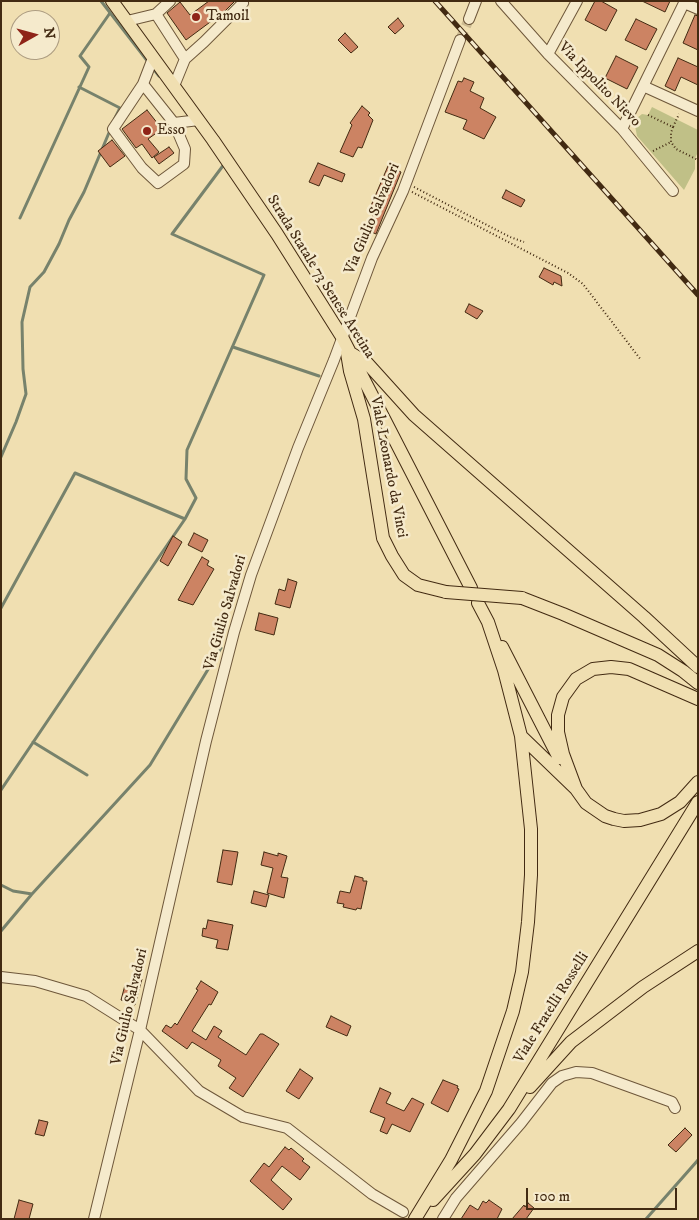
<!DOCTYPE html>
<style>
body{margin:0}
#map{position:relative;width:699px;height:1220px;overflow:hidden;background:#f0dfb1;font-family:"IM FELL DW Pica",serif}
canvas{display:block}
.frame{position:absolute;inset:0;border:2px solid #422a12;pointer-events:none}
.north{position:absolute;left:10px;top:10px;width:50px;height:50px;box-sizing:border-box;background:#f5eacc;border:1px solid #ad9d82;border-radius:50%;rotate:83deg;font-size:14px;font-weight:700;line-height:20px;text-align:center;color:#422a12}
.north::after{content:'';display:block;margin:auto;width:18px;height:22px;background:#8f2418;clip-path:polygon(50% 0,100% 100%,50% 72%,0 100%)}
.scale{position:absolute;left:526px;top:1188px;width:151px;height:22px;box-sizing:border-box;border:2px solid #422a12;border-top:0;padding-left:6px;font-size:15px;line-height:18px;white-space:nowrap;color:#422a12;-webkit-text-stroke:4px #f5eacc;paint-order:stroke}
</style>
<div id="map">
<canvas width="699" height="1220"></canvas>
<div class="frame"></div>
<div class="north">N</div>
<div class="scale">100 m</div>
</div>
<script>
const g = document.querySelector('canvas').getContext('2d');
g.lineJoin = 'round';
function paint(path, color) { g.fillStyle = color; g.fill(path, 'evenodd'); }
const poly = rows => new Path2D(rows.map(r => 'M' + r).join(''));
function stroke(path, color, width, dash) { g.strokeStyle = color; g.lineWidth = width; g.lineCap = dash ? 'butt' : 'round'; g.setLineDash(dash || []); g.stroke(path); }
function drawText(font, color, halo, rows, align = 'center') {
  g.font = font + ' "IM FELL DW Pica",serif'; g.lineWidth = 5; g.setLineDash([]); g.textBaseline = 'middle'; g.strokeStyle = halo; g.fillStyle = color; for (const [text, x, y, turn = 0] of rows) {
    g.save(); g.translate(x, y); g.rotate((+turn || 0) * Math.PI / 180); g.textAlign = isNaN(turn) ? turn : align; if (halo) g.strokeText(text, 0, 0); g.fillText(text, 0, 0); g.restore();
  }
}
paint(poly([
 [652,107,698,130,698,152,695,158,695,169,684,190,637,136,635,126,637,118,642,114,648,115]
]), '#c0c087');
stroke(poly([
 [101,1,159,76],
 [79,87,120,108,115,118],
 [20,218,89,67,80,56,110,13],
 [233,347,319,376],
 [1,457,16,422,26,394,23,369,22,322,30,287,44,272,59,244,69,220,84,192,111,128],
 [1,608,75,473,185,519],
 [33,742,87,775],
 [1,790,96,649,185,519,196,498,186,479,187,450,264,275,172,234,225,163],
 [1,885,13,891,32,894],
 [1,931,32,894,150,765,221,648],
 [646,1219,698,1160]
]), '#77826c', 3);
const building = poly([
 [209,1,235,1,225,11,186,40,167,13,180,2,190,15,209,1],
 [595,1,601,1,617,10,606,31,585,20,595,1],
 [642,1,670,1,665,12,642,1],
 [695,15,698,16,698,50,683,43,695,15],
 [398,18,404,26,395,34,388,27,398,18],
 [636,19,657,29,646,50,625,40,636,19],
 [345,33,358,47,351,53,338,40,345,33],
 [616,56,638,67,627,89,605,78,616,56],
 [678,58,698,67,698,85,681,77,675,91,665,86,678,58],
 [464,78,474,82,470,91,484,98,480,108,496,117,484,139,463,129,467,120,445,112,458,81,462,82,464,78],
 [362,106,370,113,368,115,373,120,362,148,358,147,353,157,340,152,352,125,350,123,362,106],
 [147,110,162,129,148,139,159,152,152,158,142,144,136,148,122,129,147,110],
 [112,140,125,156,110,167,98,151,112,140],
 [169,147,174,153,159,164,154,157,169,147],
 [318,163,345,174,342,182,324,175,319,186,309,182,318,163],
 [388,166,401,172,376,234,367,230,375,210,370,208,388,166],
 [506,190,525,200,521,207,502,198,506,190],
 [544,268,561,276,562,286,554,282,553,285,539,277,544,268],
 [469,304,483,311,477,319,465,312,469,304],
 [194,533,208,540,202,552,188,545,194,533],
 [173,536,182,542,168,566,160,561,173,536],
 [202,557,209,561,207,565,214,569,193,605,178,600,202,557],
 [288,579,297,582,290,608,275,604,279,589,285,591,288,579],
 [259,613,278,618,274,635,255,630,259,613],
 [223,850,238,852,232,885,217,882,223,850],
 [264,852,278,856,278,853,287,856,281,877,288,878,284,898,267,893,273,868,261,865,264,852],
 [355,876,363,878,363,881,367,881,361,909,357,908,356,910,343,907,344,904,337,903,340,891,350,893,355,876],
 [254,891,269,895,266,907,251,903,254,891],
 [208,920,233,925,228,950,216,948,218,940,202,936,203,928,206,929,208,920],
 [133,976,142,979,135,1005,121,1000,125,985,130,986,133,976],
 [201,981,218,992,211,1005,209,1004,192,1031,206,1040,214,1026,222,1031,218,1037,246,1055,260,1034,263,1034,279,1044,243,1097,229,1088,236,1078,218,1066,221,1060,192,1042,187,1049,162,1031,166,1025,171,1028,175,1023,177,1025,198,990,196,989,201,981],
 [331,1016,351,1026,347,1036,326,1027,331,1016],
 [300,1069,313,1078,299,1099,286,1091,300,1069],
 [443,1080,458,1086,457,1088,459,1089,448,1112,431,1103,443,1080],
 [380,1088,391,1093,386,1103,404,1111,412,1098,424,1104,410,1132,392,1124,387,1134,380,1131,385,1118,370,1112,380,1088],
 [39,1120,48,1122,44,1136,35,1134,39,1120],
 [685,1128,692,1135,676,1152,668,1145,685,1128],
 [285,1147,289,1150,291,1148,304,1159,302,1161,310,1167,300,1180,282,1166,271,1180,292,1199,283,1210,250,1181,264,1163,269,1167,285,1147],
 [19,1200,33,1204,29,1219,14,1219,19,1200],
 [489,1200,502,1209,497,1219,461,1219,470,1205,478,1210,483,1201,486,1203,489,1200],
 [528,1203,534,1208,526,1219,512,1219,524,1205,525,1207,528,1203]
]);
paint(building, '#cc8363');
stroke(building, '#422a12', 1);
stroke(poly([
 [460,40,469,19]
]), '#cdbb91', 10, [10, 5]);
const minor = poly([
 [501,1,548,54,622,129,673,191],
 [684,3,698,9],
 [156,14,170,1],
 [469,19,476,1],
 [127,21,156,14,185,59,174,86],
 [548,54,577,1],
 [153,58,143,84,174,123,199,120],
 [185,59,204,42,243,3,242,1],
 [143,84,113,129,142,168,158,183,184,164,185,149,174,123],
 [643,86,698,111],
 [622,129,685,1],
 [1,977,35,981,86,996,140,1030,199,1091,243,1117,287,1128,372,1194,403,1212],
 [94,1219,140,1030,206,741,234,632,251,575,298,448,334,360,372,258,403,191,460,40],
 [443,1219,456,1198,521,1123,552,1083,562,1076,576,1072,592,1073,672,1102,675,1108]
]);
const major = poly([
 [112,1,213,140,277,234,342,337,471,588],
 [347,353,350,371,364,419,383,538,392,556,404,575,418,585,446,592],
 [352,354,367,363,414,415,644,617,698,667],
 [522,598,563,614,658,655,683,671,698,683],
 [502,647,559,758],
 [521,736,576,789,586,803,605,816,614,819,624,821,640,820,661,814,680,802,698,782],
 [576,789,563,754,558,732,558,715,563,697,576,679,593,669,611,667,629,669,698,699],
 [530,1087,571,1042,643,987,698,951],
 [433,1200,475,1154,509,1109,698,802],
 [415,1219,451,1160,486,1091,513,1011,522,972,528,922,531,875,531,829,521,736,504,670,488,622,478,603]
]);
stroke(minor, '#6e573a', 12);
stroke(major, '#422a12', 14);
stroke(poly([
 [648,115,673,127,679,114],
 [673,127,671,133,671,142,676,149,698,160],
 [653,151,671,142],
 [414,187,510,237,524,242],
 [412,192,568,273,583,284,641,360]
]), '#422a12', 2, [1, 2.5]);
stroke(minor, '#f5eacc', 10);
stroke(major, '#f0dfb1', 12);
const rail = poly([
 [435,1,698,295]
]);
stroke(rail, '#422a12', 5);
stroke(rail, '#f5eacc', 3, [9]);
const majorBridge = poly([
 [446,592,522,598]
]);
stroke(majorBridge, '#422a12', 14, []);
stroke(majorBridge, '#f0dfb1', 12);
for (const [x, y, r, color] of [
 [196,17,5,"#8f2418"],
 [147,131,5,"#8f2418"]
]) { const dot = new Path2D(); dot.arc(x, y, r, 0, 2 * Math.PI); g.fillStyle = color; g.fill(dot); stroke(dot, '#f5eacc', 2); }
drawText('15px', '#422a12', '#f5eacc', [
 ["Tamoil",206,17],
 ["Esso",157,131]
], 'left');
drawText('15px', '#422a12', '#f5eacc', [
 ["Via Ippolito Nievo",599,85,46],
 ["Via Giulio Salvadori",373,219,-67],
 ["Strada Statale 73 Senese Aretina",320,277,58],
 ["Viale Leonardo da Vinci",388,467,79],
 ["Via Giulio Salvadori",226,613,-74],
 ["Via Giulio Salvadori",130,1007,-77],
 ["Viale Fratelli Rosselli",552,1008,-58]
]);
</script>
